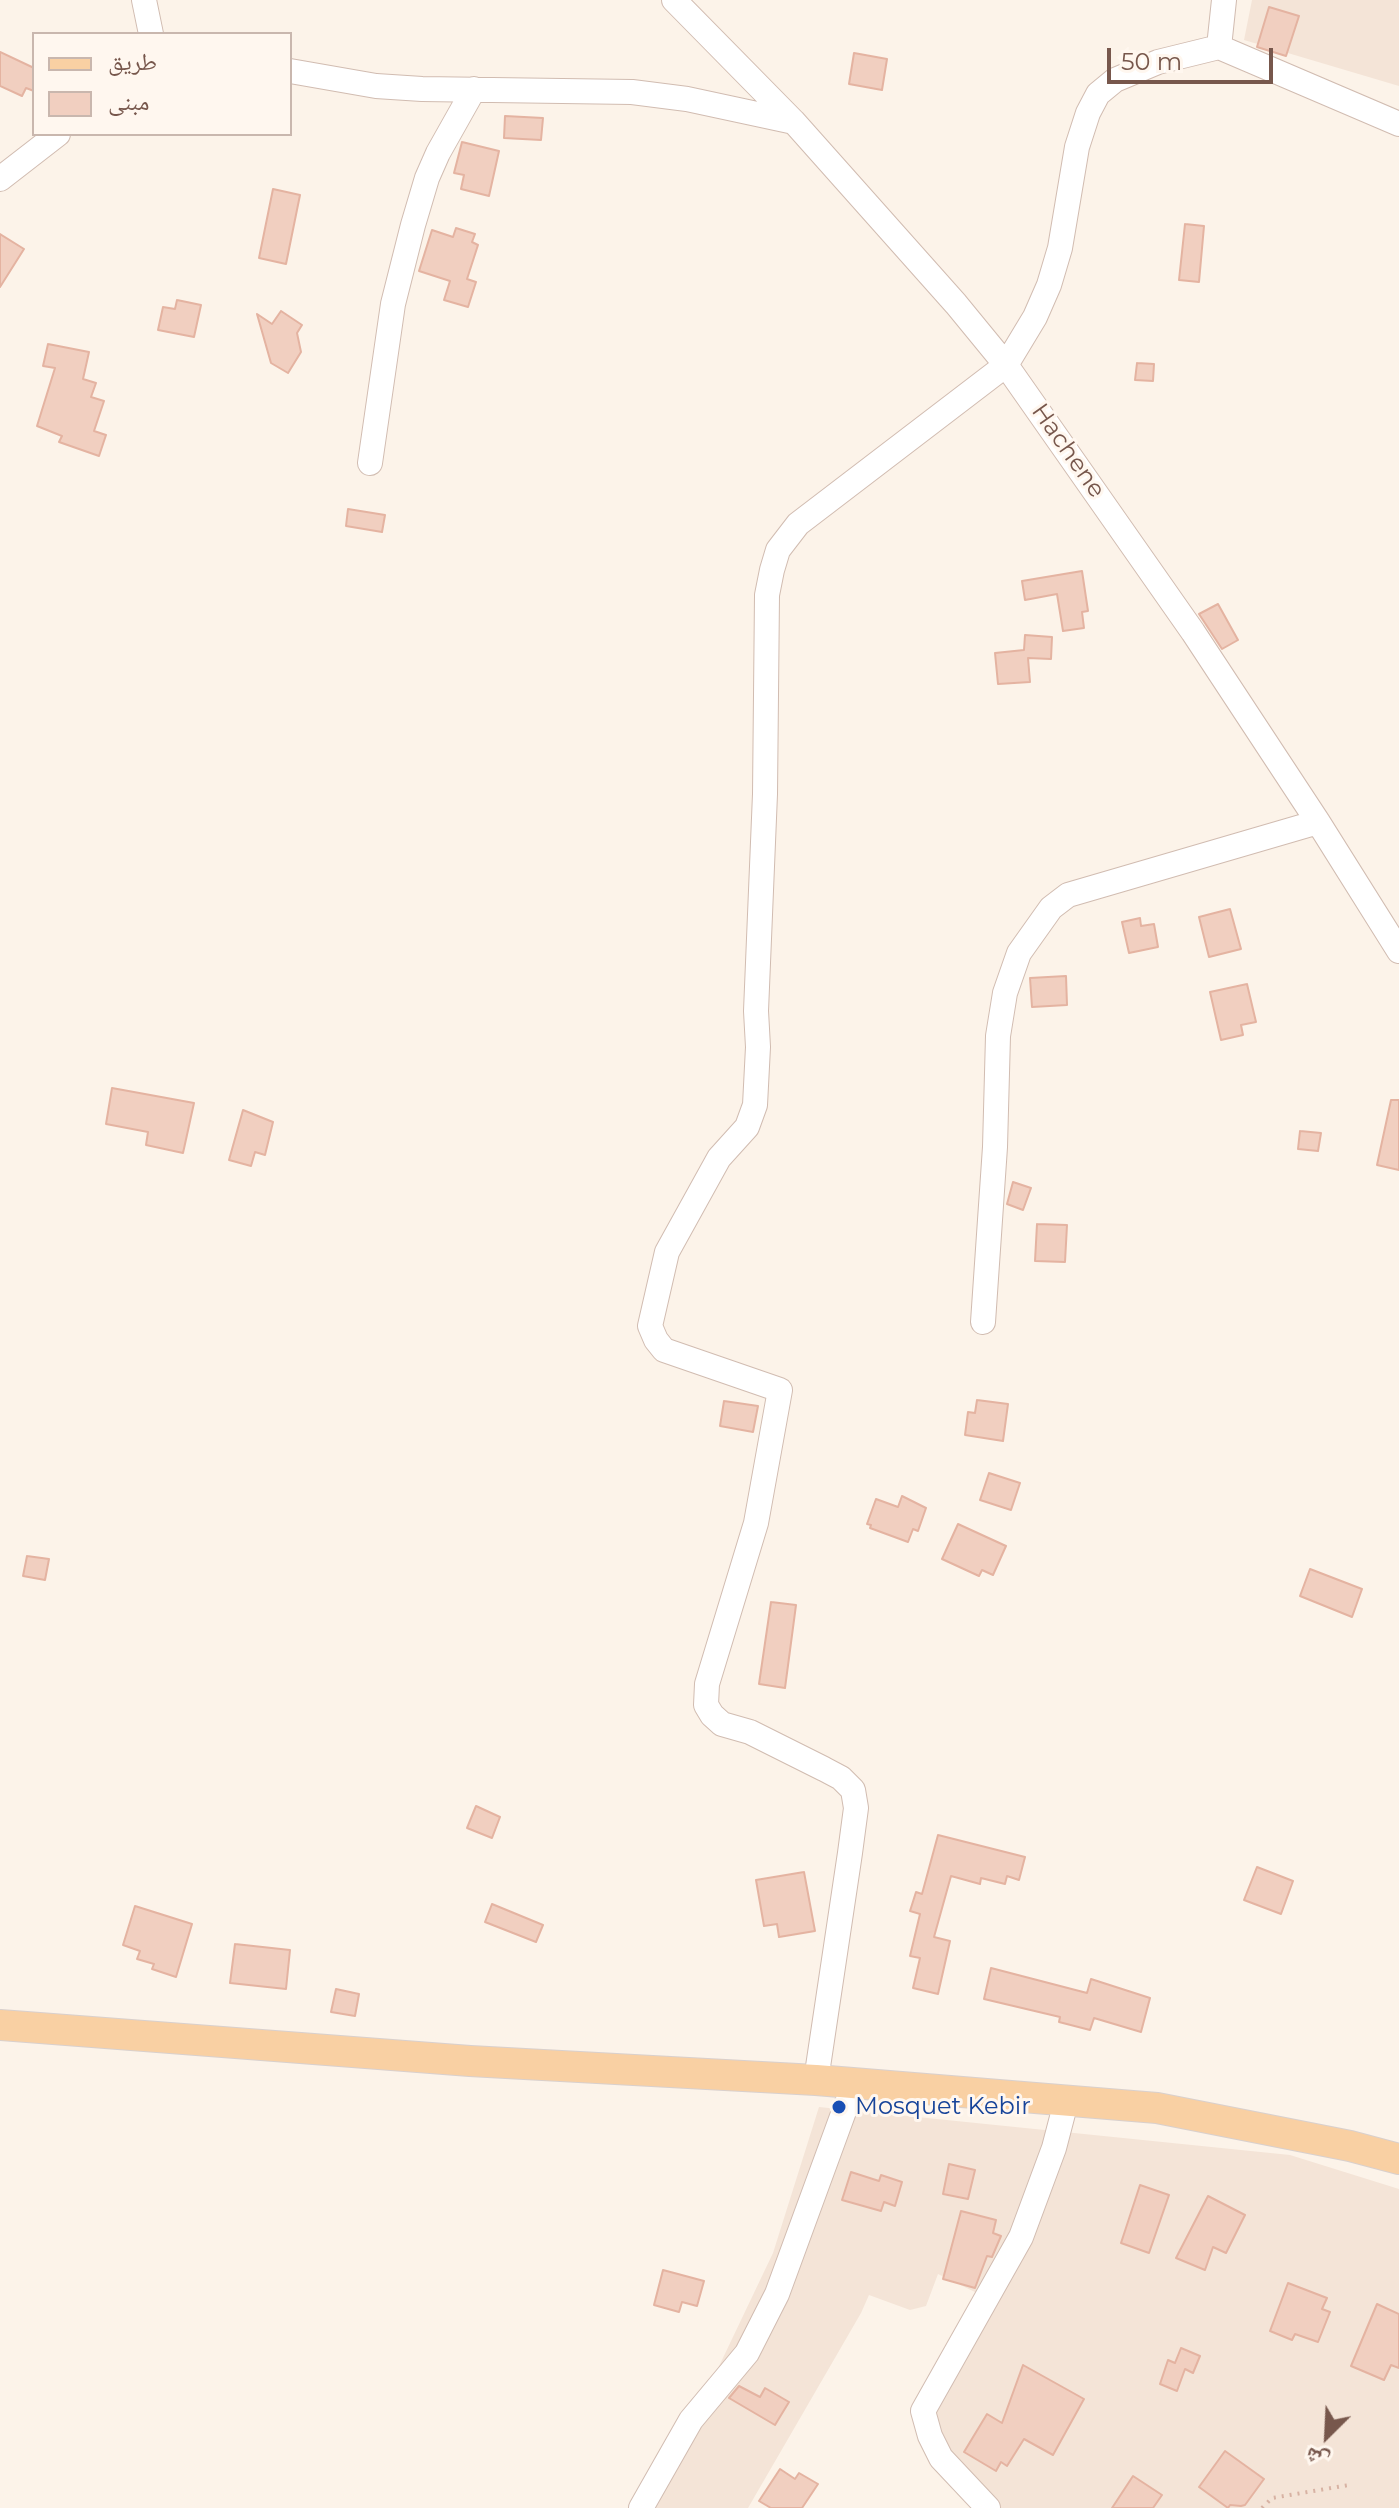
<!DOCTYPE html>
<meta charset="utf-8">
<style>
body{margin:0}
#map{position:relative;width:1399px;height:2508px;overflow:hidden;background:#fcf3e9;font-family:Montserrat,"Noto Naskh Arabic",sans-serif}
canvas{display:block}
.legend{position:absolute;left:32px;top:32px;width:260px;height:104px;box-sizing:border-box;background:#fff7ef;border:2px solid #c9b7ae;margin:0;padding:10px 14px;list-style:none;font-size:24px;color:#77574c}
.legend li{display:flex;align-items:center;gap:16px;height:40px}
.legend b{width:40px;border:2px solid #c9b7ae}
.north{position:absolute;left:1287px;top:2396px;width:80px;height:80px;-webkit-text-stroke:6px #fff7ef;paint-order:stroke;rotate:204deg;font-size:22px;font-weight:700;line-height:32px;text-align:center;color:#77574c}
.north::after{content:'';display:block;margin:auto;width:28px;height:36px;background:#77574c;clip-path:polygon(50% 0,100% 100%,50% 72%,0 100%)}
.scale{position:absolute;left:1107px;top:48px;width:166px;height:36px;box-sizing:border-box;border:4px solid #77574c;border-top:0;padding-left:10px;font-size:24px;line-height:28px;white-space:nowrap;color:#77574c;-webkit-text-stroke:6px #fff7ef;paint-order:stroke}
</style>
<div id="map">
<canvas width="1399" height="2508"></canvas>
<ul class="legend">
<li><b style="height:10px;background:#f9d0a3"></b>طريق</li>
<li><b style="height:22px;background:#f1cfc0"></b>مبنى</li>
</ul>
<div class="north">ش</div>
<div class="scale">50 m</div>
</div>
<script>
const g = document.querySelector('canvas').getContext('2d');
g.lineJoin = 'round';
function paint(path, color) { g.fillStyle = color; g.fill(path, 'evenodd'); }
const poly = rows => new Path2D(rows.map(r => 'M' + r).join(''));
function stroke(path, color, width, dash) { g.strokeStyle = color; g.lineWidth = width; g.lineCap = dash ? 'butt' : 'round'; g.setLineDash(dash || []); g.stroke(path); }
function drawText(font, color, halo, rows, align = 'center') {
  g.font = font + ' Montserrat,sans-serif'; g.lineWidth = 6; g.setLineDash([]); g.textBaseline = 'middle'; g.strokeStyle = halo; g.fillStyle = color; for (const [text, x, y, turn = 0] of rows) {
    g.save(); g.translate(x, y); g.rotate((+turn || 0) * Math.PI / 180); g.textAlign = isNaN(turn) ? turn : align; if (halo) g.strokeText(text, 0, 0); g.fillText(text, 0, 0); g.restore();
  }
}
paint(poly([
 [1252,0,1399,0,1399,86,1244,40],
 [819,2107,1290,2155,1399,2189,1399,2508,987,2508,940,2435,934,2405,979,2294,938,2274,926,2306,910,2310,869,2295,861,2313,748,2508,637,2508,711,2383,773,2253]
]), '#f4e4d7');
const building = poly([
 [1269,7,1299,16,1286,56,1257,47,1269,7],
 [0,52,34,68,34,91,26,88,22,96,0,86,0,52],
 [854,53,887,59,882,90,849,84,854,53],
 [505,116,543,118,541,140,504,138,505,116],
 [462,142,499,151,489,196,461,189,464,175,454,173,462,142],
 [273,189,300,195,286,264,259,258,273,189],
 [1185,224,1204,226,1199,282,1179,280,1185,224],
 [456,228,475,234,472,242,478,245,467,279,476,282,468,307,444,300,450,281,419,271,432,230,453,237,456,228],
 [0,234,24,249,0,287,0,234],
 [177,300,201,305,194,337,158,330,163,307,175,309,177,300],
 [281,311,302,325,297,333,301,352,288,373,271,363,257,314,272,324,281,311],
 [48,344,89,352,83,379,96,383,91,397,104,401,94,431,106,435,99,456,59,442,62,436,37,426,55,368,43,366,48,344],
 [1137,363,1154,364,1153,381,1135,380,1137,363],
 [348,509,385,515,382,532,346,526,348,509],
 [1082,571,1088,611,1082,612,1084,628,1063,631,1057,594,1025,600,1022,581,1082,571],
 [1218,604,1238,640,1222,649,1199,614,1218,604],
 [1025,635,1052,637,1051,659,1028,658,1030,682,998,684,995,653,1024,650,1025,635],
 [1230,909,1241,949,1209,957,1199,917,1230,909],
 [1140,918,1141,926,1154,924,1158,947,1129,953,1122,922,1140,918],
 [1066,976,1067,1005,1032,1007,1030,978,1066,976],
 [1247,984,1256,1022,1241,1025,1243,1035,1221,1040,1210,992,1247,984],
 [112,1088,194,1103,183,1153,146,1145,148,1132,106,1124,112,1088],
 [1391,1100,1399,1100,1399,1170,1377,1165,1391,1100],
 [243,1110,273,1122,265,1155,255,1152,251,1166,229,1160,243,1110],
 [1300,1131,1321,1133,1318,1151,1298,1149,1300,1131],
 [1013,1182,1031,1188,1023,1210,1007,1204,1013,1182],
 [1037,1224,1067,1225,1065,1262,1035,1261,1037,1224],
 [977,1400,1008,1404,1003,1441,965,1435,968,1412,975,1413,977,1400],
 [724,1401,758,1406,753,1432,720,1426,724,1401],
 [989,1473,1020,1483,1011,1510,980,1500,989,1473],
 [902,1496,926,1508,918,1531,913,1529,908,1542,870,1528,871,1525,867,1524,876,1499,898,1507,902,1496],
 [958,1524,1006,1546,993,1575,982,1570,979,1576,942,1559,958,1524],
 [27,1556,49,1559,45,1580,23,1576,27,1556],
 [1310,1569,1362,1589,1352,1617,1300,1596,1310,1569],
 [771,1602,796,1605,785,1688,759,1684,771,1602],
 [476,1806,500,1817,492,1838,467,1828,476,1806],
 [938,1835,1025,1857,1019,1880,1007,1876,1005,1884,981,1878,980,1884,951,1876,934,1937,950,1941,938,1994,913,1988,920,1958,910,1956,920,1914,910,1911,916,1892,922,1894,938,1835],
 [1257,1867,1293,1881,1281,1914,1244,1900,1257,1867],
 [804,1872,815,1931,779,1937,777,1924,764,1926,756,1880,804,1872],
 [492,1904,543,1925,536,1942,485,1922,492,1904],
 [135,1906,192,1924,176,1977,152,1969,154,1964,137,1959,140,1951,123,1945,135,1906],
 [235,1944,290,1950,286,1989,230,1983,235,1944],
 [991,1968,1087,1993,1091,1979,1150,1998,1141,2032,1094,2018,1090,2030,1059,2022,1060,2017,984,1999,991,1968],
 [336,1989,359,1994,355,2016,331,2012,336,1989],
 [949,2164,975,2170,968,2199,943,2194,949,2164],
 [851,2172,879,2181,881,2175,902,2182,895,2206,884,2202,881,2211,842,2200,851,2172],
 [1140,2185,1169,2195,1149,2253,1121,2243,1140,2185],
 [1208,2196,1245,2215,1226,2253,1213,2247,1205,2270,1176,2258,1208,2196],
 [961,2211,996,2220,993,2233,1001,2236,992,2257,987,2256,975,2288,943,2279,961,2211],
 [663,2270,704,2281,697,2306,682,2302,679,2312,654,2305,663,2270],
 [1288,2283,1327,2298,1322,2309,1330,2312,1318,2342,1295,2334,1292,2340,1270,2331,1288,2283],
 [1377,2304,1399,2314,1399,2368,1391,2365,1384,2380,1351,2366,1377,2304],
 [1181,2348,1200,2356,1193,2373,1185,2369,1177,2391,1160,2384,1168,2360,1175,2363,1181,2348],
 [1023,2365,1084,2399,1053,2455,1024,2439,1007,2466,1001,2462,996,2471,964,2452,987,2414,1002,2423,1023,2365],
 [739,2386,760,2397,765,2388,789,2402,775,2425,729,2398,739,2386],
 [1225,2451,1264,2479,1245,2505,1241,2506,1230,2505,1228,2508,1199,2487,1225,2451],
 [780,2469,795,2479,799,2473,818,2484,802,2508,771,2508,759,2501,780,2469],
 [1133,2476,1162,2495,1153,2508,1112,2508,1133,2476]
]);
paint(building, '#f1cfc0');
stroke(building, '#e4b3a1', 2);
const minor = poly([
 [144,0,151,34],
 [674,0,794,122,956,304,1006,365,1193,632,1318,822,1399,951],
 [1219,47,1399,124],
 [290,71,376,86,422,89,632,92,687,99,794,122],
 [0,179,58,134],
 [370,463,393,304,413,225,427,178,438,153,474,89],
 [983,1322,995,1147,998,1036,1005,993,1019,953,1051,908,1068,895,1318,822],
 [816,2080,850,1853,856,1808,853,1790,841,1778,824,1769,750,1732,722,1724,712,1715,706,1705,707,1684,756,1523,780,1390,664,1350,656,1340,650,1326,667,1252,719,1158,747,1127,755,1105,758,1047,756,1011,765,794,767,595,772,570,778,550,798,524,1006,365,1035,317,1049,285,1060,248,1077,147,1088,113,1098,94,1115,80,1158,62,1219,47,1224,0],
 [641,2508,691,2420,747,2353,777,2294,854,2084],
 [988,2508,941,2458,930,2436,923,2411,1021,2237,1054,2148,1066,2102]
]);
const major = poly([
 [0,2025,470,2061,816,2080,1157,2108,1350,2146,1399,2159]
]);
stroke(minor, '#d1bcb1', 26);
stroke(major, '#d9d0cd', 32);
stroke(poly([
 [1262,2508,1272,2498,1349,2485]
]), '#d7b2a3', 4, [2, 6]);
stroke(minor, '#fff', 24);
stroke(major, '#f9d0a3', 30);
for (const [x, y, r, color] of [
 [839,2107,8,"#1a4fb4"]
]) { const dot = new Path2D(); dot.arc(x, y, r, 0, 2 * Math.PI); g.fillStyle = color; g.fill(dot); stroke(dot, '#fff7ef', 3); }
drawText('24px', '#77574c', '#fff7ef', [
 ["Hachene",1068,451,55]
]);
drawText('24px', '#164399', '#fff7ef', [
 ["Mosquet Kebir",855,2107]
], 'left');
</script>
